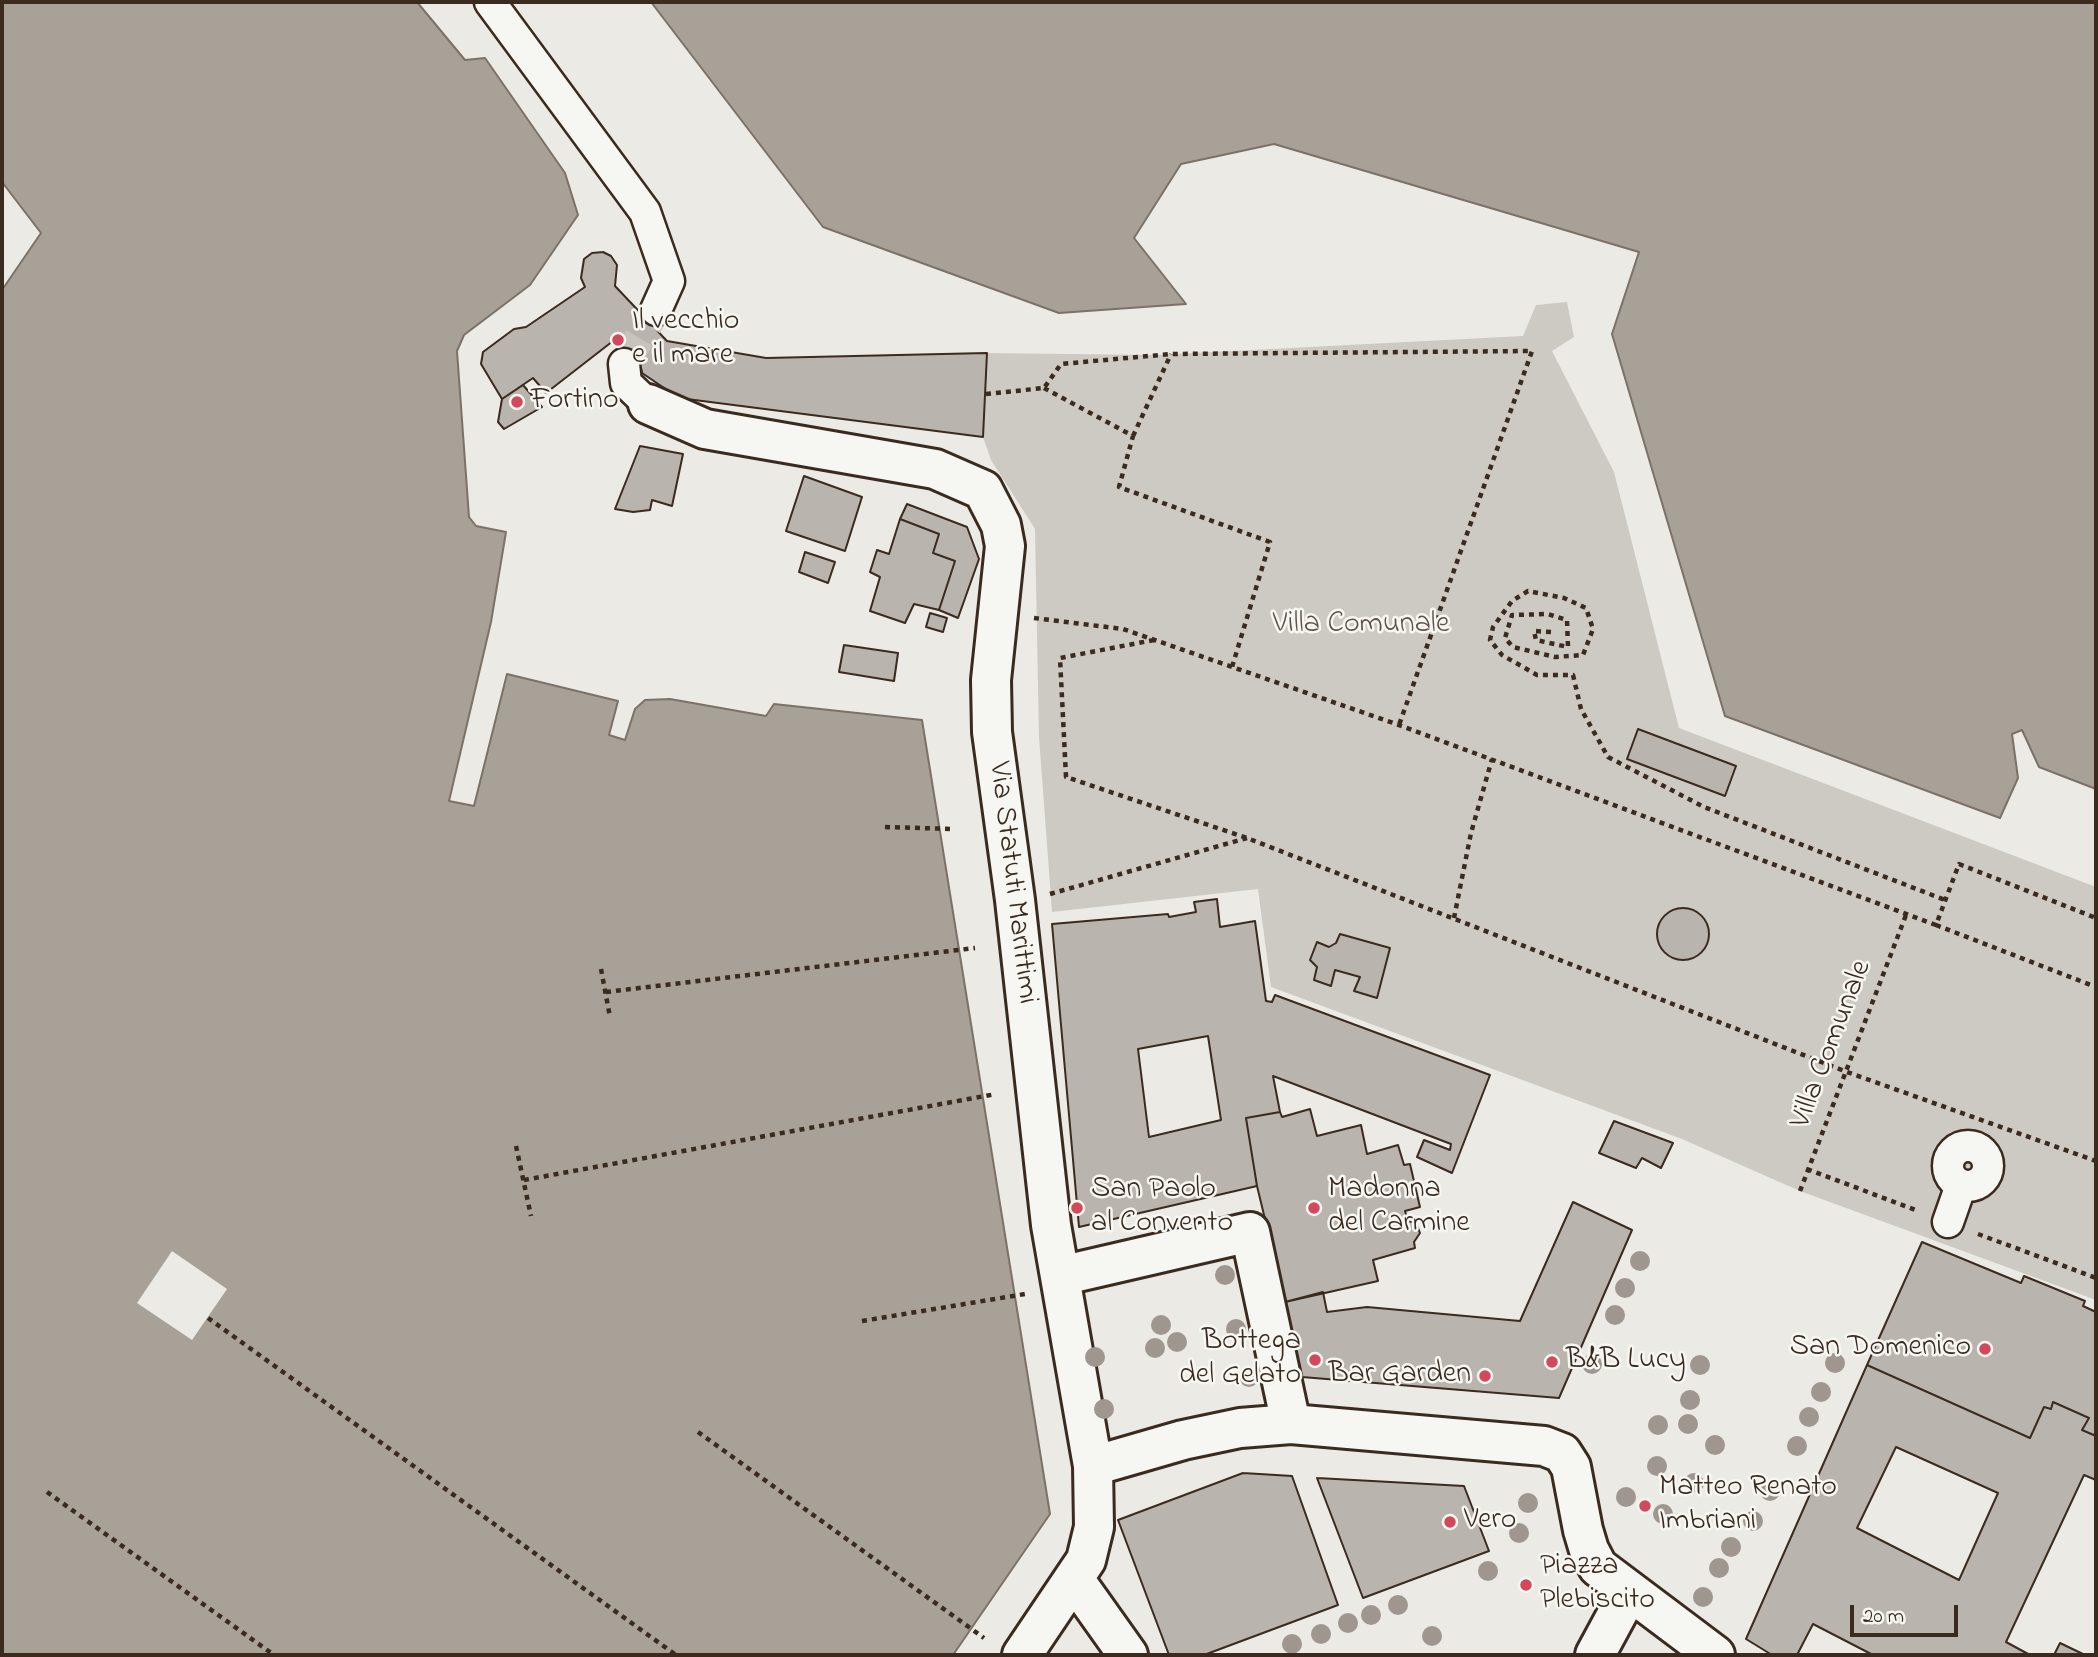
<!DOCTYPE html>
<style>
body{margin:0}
#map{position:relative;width:2098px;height:1657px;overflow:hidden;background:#ebeae5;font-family:"Indie Flower",sans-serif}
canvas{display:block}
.frame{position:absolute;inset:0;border:4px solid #3b2a1e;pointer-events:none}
.scale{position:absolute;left:1850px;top:1605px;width:108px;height:32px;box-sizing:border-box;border:4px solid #3b2a1e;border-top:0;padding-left:9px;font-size:21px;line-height:24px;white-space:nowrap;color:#3b2a1e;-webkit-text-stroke:5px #f6f6f2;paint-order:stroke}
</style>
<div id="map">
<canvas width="2098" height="1657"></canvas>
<div class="frame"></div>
<div class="scale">20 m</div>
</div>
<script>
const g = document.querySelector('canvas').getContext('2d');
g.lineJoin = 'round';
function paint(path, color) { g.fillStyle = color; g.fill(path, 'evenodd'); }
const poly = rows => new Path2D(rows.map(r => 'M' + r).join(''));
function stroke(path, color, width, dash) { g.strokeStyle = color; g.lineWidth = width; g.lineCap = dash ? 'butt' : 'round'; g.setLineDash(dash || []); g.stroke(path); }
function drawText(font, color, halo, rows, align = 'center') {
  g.font = font + ' "Indie Flower",sans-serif'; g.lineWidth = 5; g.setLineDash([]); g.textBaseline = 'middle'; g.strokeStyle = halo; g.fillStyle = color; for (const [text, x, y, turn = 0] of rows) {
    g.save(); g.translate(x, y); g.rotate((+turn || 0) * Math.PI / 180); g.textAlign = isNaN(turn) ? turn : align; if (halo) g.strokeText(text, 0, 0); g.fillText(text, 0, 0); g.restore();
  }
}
paint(poly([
 [1567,302,1574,337,1552,351,1614,472,1679,728,2096,887,2096,1300,1800,1191,1682,1139,1271,987,1258,889,1052,912,1039,737,1035,529,991,460,983,437,987,353,1154,355,1523,336,1536,305]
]), '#cdcac4');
const water = poly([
 [2,2,417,2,465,60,485,58,565,173,578,215,530,285,464,335,457,351,469,517,476,526,506,532,491,622,449,801,474,806,507,674,618,701,609,735,625,740,635,709,645,700,670,699,766,716,774,704,922,720,1050,1514,953,1655,2,1655,2,290,41,233,2,182,2,2],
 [651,2,2096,2,2096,789,2039,767,2022,730,2012,734,2018,778,2000,818,1725,716,1612,334,1639,252,1274,144,1181,164,1134,238,1186,304,1059,313,823,227,651,2]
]);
paint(water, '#a8a198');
stroke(water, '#7c7167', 2);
paint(poly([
 [172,1251,227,1289,192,1340,137,1303]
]), '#ebeae5');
const building = poly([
 [603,252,611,256,617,265,615,286,667,341,766,358,987,353,983,437,679,398,642,373,641,368,613,341,546,393,533,378,502,399,481,364,483,352,514,329,526,327,585,287,581,278,584,259,592,253,603,252],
 [523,385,542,407,504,429,498,422,502,399,523,385],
 [640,446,683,454,672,506,652,500,650,510,633,512,615,509,640,446],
 [804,476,862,497,845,551,786,531,804,476],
 [907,504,967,527,979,559,958,618,939,610,955,561,933,553,939,534,900,519,907,504],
 [900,519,939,534,933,553,955,561,939,610,914,604,905,623,870,611,880,577,870,572,877,550,889,554,900,519],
 [805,552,835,562,828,583,799,572,805,552],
 [930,613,947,618,943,632,926,627,930,613],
 [844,645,898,653,894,681,839,672,844,645],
 [1638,729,1736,766,1725,796,1627,759,1638,729],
 [1217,899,1220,927,1255,921,1266,1001,1272,1002,1275,995,1490,1075,1452,1173,1417,1157,1424,1140,1450,1150,1451,1144,1273,1076,1280,1112,1246,1118,1257,1186,1079,1227,1052,924,1168,914,1169,917,1196,912,1194,902,1217,899],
 [1208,1036,1221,1120,1149,1137,1138,1049,1208,1036],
 '1657 934a26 26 0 1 1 52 0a26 26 0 1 1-52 0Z',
 [1340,934,1390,948,1377,998,1354,991,1360,977,1335,970,1331,986,1314,980,1317,967,1310,960,1317,942,1329,947,1336,943,1340,934],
 [1310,1109,1317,1136,1361,1125,1367,1154,1398,1145,1404,1165,1410,1164,1420,1207,1405,1211,1408,1221,1416,1223,1420,1233,1414,1242,1415,1248,1373,1260,1378,1281,1285,1302,1257,1186,1246,1118,1280,1112,1282,1117,1310,1109],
 [1614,1121,1673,1143,1661,1168,1642,1158,1636,1168,1599,1153,1614,1121],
 [1573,1202,1632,1230,1559,1398,1302,1377,1285,1302,1323,1292,1327,1312,1367,1307,1520,1321,1573,1202],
 [1922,1242,2021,1283,2024,1276,2085,1301,2083,1306,2096,1312,2096,1436,2082,1430,2089,1418,2053,1402,2051,1409,2044,1407,2030,1438,1867,1365,1922,1242],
 [1867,1365,2030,1438,2044,1407,2051,1409,2053,1402,2089,1418,2082,1430,2096,1436,2096,1480,2084,1475,2006,1642,2030,1655,1873,1655,1813,1624,1797,1655,1772,1655,1746,1639,1867,1365],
 [1896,1447,1998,1493,1959,1580,1857,1528,1896,1447],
 [1243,1473,1292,1476,1338,1605,1204,1655,1169,1655,1118,1520,1243,1473],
 [1317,1478,1464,1486,1489,1551,1363,1598,1317,1478],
 [2060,1643,2085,1655,2054,1655,2060,1643]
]);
paint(building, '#bab4ae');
stroke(building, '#3b2a1e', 2);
stroke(poly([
 [624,364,656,310]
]), '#c8c4bd', 30, [30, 15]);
const pedestrian = poly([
 [490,2,645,212,669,281,656,310],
 [624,364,626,383,648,404],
 '1948 1166a20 20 0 1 1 40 0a20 20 0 1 1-40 0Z',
 [1948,1222,1961,1185]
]);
const minor = poly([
 [648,404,705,429,935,469,983,490,1001,525,1005,546,991,680,992,732,1015,900,1051,1225,1093,1466,1094,1527,1086,1560,1022,1655],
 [1060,1276,1250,1232,1291,1424],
 [1093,1466,1183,1440,1240,1428,1291,1424,1544,1446,1562,1453,1571,1467,1583,1530,1589,1550,1598,1567,1715,1655],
 [1074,1579,1128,1655],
 [1595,1655,1629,1592]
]);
stroke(pedestrian, '#3b2a1e', 35);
stroke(minor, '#3b2a1e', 44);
stroke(poly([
 [1044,388,1133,436,1119,487,1270,542,1232,667],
 [986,394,1044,388,1061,364,1171,354,1532,351,1399,725],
 [1133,436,1171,354],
 [1034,618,1123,629,1399,725,1936,925,1959,864,2096,918],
 [1551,632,1534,631,1536,640,1568,647,1567,620,1548,614,1512,615,1505,638,1513,647,1555,657,1583,655,1593,629,1586,608,1564,598,1528,591,1512,601,1493,627,1490,640,1502,655,1537,675,1573,675,1581,709,1608,757,1704,807,1945,900],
 [1154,640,1060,658,1066,777,1247,838,1847,1072,2096,1161],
 [885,827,954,829],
 [1050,894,1247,838],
 [1454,918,1471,833,1492,759],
 [1936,925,2096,987],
 [601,969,610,1017],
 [606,992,975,948],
 [516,1146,531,1216],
 [1807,1169,1918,1211],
 [524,1180,996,1094],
 [1800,1191,1906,915],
 [1978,1234,2096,1278],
 [208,1318,676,1655],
 [862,1321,1025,1294],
 [698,1432,984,1638],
 [47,1492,274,1655]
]), '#3b2a1e', 4.5, [5, 5]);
stroke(pedestrian, '#f6f6f2', 30);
stroke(minor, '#f6f6f2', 38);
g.fillStyle = '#9f968f';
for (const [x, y] of [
 [1640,1261],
 [1225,1275],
 [1625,1288],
 [1615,1315],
 [1161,1325],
 [1236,1329],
 [1177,1342],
 [1155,1348],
 [1095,1357],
 [1835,1363],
 [1592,1364],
 [1700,1365],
 [1249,1377],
 [1821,1392],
 [1690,1400],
 [1104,1409],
 [1809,1417],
 [1688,1424],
 [1658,1425],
 [1715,1445],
 [1797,1446],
 [1657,1466],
 [1694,1483],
 [1770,1491],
 [1626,1497],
 [1528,1503],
 [1663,1514],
 [1753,1521],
 [1519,1533],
 [1731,1547],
 [1719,1568],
 [1488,1571],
 [1703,1597],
 [1398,1605],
 [1371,1615],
 [1348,1623],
 [1321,1634],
 [1432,1636],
 [1292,1644]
]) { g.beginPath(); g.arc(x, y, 10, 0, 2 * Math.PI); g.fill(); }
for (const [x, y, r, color] of [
 [618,340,7,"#d1495b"],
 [517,402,7,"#d1495b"],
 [1077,1208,7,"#d1495b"],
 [1314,1208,7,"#d1495b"],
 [1985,1349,7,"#d1495b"],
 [1315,1360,7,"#d1495b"],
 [1552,1362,7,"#d1495b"],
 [1485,1376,7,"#d1495b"],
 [1645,1506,7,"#d1495b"],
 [1450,1522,7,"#d1495b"],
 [1526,1585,7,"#d1495b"]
]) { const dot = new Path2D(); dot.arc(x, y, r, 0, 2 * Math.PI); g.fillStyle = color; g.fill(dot); stroke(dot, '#f6f6f2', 2.5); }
drawText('30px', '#3b2a1e', '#f6f6f2', [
 ["Il vecchio",632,323],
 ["e il mare",632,357],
 ["Fortino",531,402],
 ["San Paolo",1091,1191],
 ["al Convento",1091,1225],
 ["Madonna",1328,1191],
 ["del Carmine",1328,1225],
 ["Bottega",1301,1343,"right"],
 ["del Gelato",1301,1377,"right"],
 ["San Domenico",1971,1349,"right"],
 ["B&B Lucy",1566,1362],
 ["Bar Garden",1471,1376,"right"],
 ["Matteo Renato",1659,1489],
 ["Imbriani",1659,1523],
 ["Vero",1464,1522],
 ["Piazza",1540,1568],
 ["Plebiscito",1540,1602]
], 'left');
drawText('30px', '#605248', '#f6f6f2', [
 ["Villa Comunale",1361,626]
]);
drawText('30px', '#3b2a1e', '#f6f6f2', [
 ["Via Statuti Marittimi",1011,883,83],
 ["Villa Comunale",1833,1045,-69]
]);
</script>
